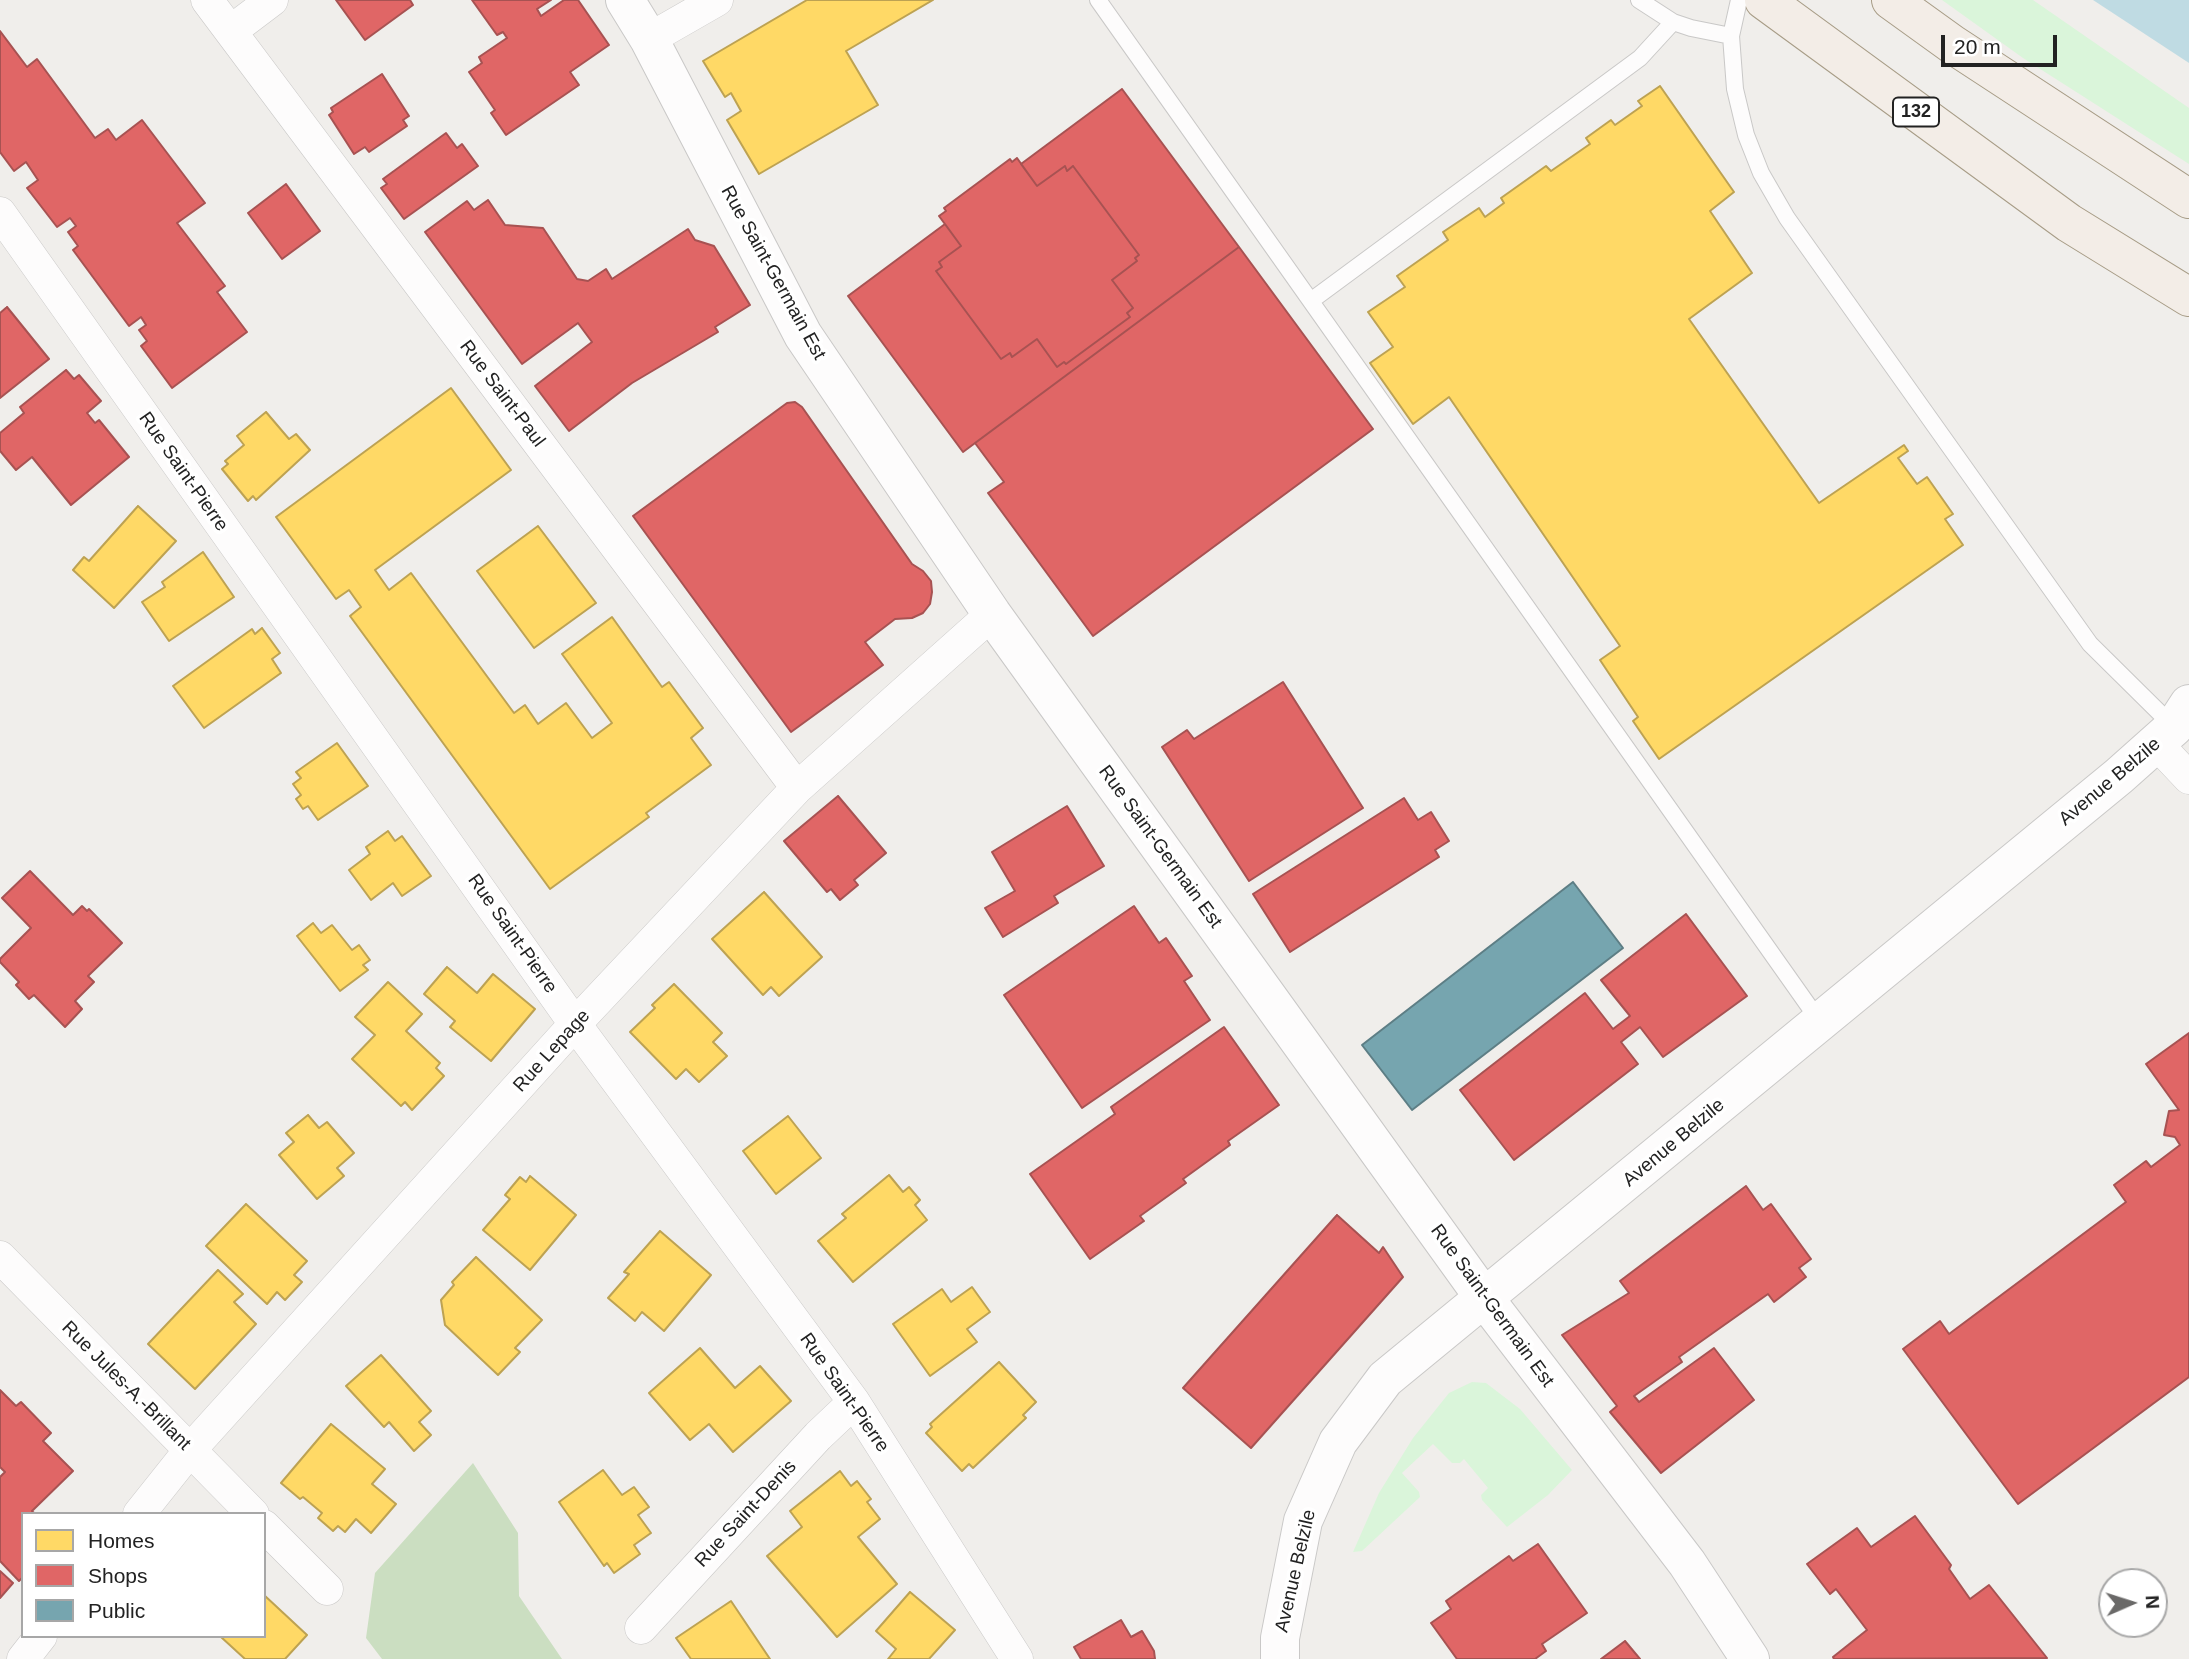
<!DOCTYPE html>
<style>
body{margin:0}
#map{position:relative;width:2189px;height:1659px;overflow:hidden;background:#f0eeeb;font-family:Helvetica,sans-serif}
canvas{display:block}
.legend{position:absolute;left:21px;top:1512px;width:245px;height:126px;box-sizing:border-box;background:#fff;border:2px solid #a7a7a7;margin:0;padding:9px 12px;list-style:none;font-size:21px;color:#222}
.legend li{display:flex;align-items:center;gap:14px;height:35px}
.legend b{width:35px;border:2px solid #a7a7a7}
.north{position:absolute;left:2098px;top:1568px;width:70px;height:70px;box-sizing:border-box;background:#fff;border:2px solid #a7a7a7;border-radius:50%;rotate:87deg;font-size:19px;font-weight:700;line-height:28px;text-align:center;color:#222}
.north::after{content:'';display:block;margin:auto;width:24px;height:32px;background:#6a6968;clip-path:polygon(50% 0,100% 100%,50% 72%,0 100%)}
.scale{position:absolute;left:1941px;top:35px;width:116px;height:32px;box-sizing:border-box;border:4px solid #222;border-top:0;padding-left:9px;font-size:21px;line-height:24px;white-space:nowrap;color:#222;-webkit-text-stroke:5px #fff;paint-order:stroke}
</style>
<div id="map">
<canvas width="2189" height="1659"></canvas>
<ul class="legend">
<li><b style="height:19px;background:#ffd966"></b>Homes</li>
<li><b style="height:19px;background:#e06666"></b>Shops</li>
<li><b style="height:19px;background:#76a5af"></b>Public</li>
</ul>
<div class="north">N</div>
<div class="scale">20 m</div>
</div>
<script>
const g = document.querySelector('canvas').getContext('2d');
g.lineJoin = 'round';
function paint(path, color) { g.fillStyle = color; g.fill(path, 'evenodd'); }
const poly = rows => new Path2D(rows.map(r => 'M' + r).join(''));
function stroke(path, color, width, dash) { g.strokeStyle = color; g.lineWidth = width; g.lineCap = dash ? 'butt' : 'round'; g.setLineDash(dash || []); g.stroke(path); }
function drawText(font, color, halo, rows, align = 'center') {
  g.font = font + ' Helvetica,sans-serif'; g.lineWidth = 7; g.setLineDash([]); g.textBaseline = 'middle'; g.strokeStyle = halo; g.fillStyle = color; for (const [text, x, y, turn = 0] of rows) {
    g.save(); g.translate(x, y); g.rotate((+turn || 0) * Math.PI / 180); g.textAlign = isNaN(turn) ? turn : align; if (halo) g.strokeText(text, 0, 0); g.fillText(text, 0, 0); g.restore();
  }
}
paint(poly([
 [473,1463,518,1533,519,1596,562,1659,382,1659,366,1638,375,1573]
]), '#cbdec1');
paint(poly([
 [1942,0,2033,0,2189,108,2189,164,2023,58],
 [1472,1382,1486,1383,1520,1409,1572,1470,1548,1495,1507,1527,1482,1500,1481,1495,1488,1488,1464,1459,1460,1463,1452,1463,1433,1444,1402,1473,1419,1492,1420,1497,1362,1551,1353,1552,1379,1493,1413,1438,1449,1393]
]), '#daf5da');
paint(poly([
 [2093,0,2189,0,2189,63]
]), '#bfdbe3');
const homes = poly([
 [807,0,933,0,846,51,878,105,759,174,727,120,741,111,731,93,725,97,703,61,807,0],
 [1660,86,1734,192,1710,211,1752,273,1689,319,1819,503,1904,445,1908,451,1898,458,1917,484,1927,477,1953,514,1945,519,1963,545,1659,759,1633,721,1638,717,1600,660,1620,646,1449,397,1413,424,1370,363,1393,347,1368,312,1405,287,1397,276,1448,240,1443,232,1479,208,1485,217,1504,203,1501,198,1546,166,1551,171,1590,144,1586,138,1611,120,1615,125,1642,106,1638,101,1660,86],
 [451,388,511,470,375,570,389,590,411,573,514,713,525,705,538,724,566,703,592,738,612,723,562,654,612,617,662,687,669,682,703,728,691,738,711,765,646,813,649,817,550,889,350,616,361,607,349,590,336,599,276,517,451,388],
 [266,412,289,439,296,434,310,450,256,500,253,496,248,501,222,469,228,464,225,461,244,445,237,436,266,412],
 [138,506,176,541,114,608,73,570,84,557,89,561,138,506],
 [538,526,596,603,534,648,477,571,538,526],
 [203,552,234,597,169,641,142,602,165,587,162,582,203,552],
 [262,628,280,653,272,659,281,673,204,728,173,686,252,629,255,634,262,628],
 [337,743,368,786,318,820,308,806,303,809,296,799,301,795,293,784,301,778,296,772,337,743],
 [388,831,395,841,402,836,431,876,402,896,393,883,371,900,349,870,370,854,366,847,388,831],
 [764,892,822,957,779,996,771,987,763,995,712,939,764,892],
 [313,923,321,933,332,925,352,950,359,945,370,960,363,965,368,970,340,991,297,936,313,923],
 [447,967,477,993,493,974,535,1009,491,1061,450,1027,455,1021,424,994,447,967],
 [388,982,422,1014,406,1031,440,1063,436,1068,444,1076,412,1110,405,1102,401,1106,352,1059,375,1035,355,1017,388,982],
 [674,984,722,1033,713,1042,727,1056,699,1082,686,1069,676,1079,630,1032,655,1008,652,1005,674,984],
 [308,1115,319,1128,327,1122,354,1153,337,1168,344,1176,317,1199,279,1155,294,1142,286,1133,308,1115],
 [788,1116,821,1158,776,1194,743,1151,788,1116],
 [889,1175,903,1192,909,1187,920,1200,915,1205,927,1220,853,1282,818,1241,846,1218,842,1214,889,1175],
 [530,1176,576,1215,530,1270,483,1230,510,1199,505,1195,520,1177,526,1182,530,1176],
 [246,1204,307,1261,294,1275,302,1282,285,1300,277,1292,267,1304,206,1246,246,1204],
 [660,1231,711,1275,664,1331,642,1312,635,1321,608,1298,629,1274,624,1272,660,1231],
 [476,1257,542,1320,515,1348,520,1352,498,1375,445,1325,441,1300,454,1285,452,1282,476,1257],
 [218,1270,243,1294,234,1302,256,1324,195,1389,148,1344,218,1270],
 [972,1287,990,1312,967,1329,977,1342,930,1376,893,1324,942,1289,951,1302,972,1287],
 [700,1348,735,1388,760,1366,791,1401,733,1452,709,1424,690,1440,649,1393,700,1348],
 [381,1355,431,1411,419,1422,431,1435,414,1451,389,1422,384,1427,346,1386,381,1355],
 [999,1362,1036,1402,1023,1415,1026,1418,973,1468,969,1464,962,1471,926,1433,932,1427,930,1424,999,1362],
 [331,1424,385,1469,372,1484,396,1504,371,1533,356,1519,345,1532,338,1526,333,1531,318,1518,322,1513,303,1497,300,1499,281,1483,331,1424],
 [603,1470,622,1495,634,1487,649,1507,638,1515,651,1533,634,1545,640,1554,614,1573,607,1563,604,1566,559,1502,603,1470],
 [840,1471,851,1486,857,1481,871,1499,867,1502,880,1519,858,1537,897,1584,837,1637,767,1556,802,1527,790,1511,840,1471],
 [910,1592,955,1630,929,1659,888,1659,896,1649,876,1631,910,1592],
 [264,1595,307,1635,285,1659,245,1659,221,1637,264,1636,264,1595],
 [731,1601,770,1659,691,1659,676,1638,731,1601]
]);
paint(homes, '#ffd966');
stroke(homes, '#bda252', 2);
const shops = poly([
 [336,0,410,0,413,5,365,40,336,0],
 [472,0,551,0,537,9,541,16,564,0,578,0,609,45,570,72,579,85,506,135,491,113,495,110,469,72,482,63,479,57,507,38,503,32,497,35,472,0],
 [0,31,27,67,37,59,95,138,108,129,116,140,142,120,205,203,177,223,225,286,217,292,247,332,172,388,141,346,147,341,139,330,146,325,141,317,129,326,73,250,78,246,68,232,76,226,70,218,57,227,27,188,38,180,26,162,14,171,0,152,0,31],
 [382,74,409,116,403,120,407,126,369,152,365,147,354,154,329,115,333,112,331,108,382,74],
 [1122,89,1239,247,963,452,848,296,945,224,961,246,939,262,942,267,936,271,1001,359,1010,353,1012,357,1037,339,1057,367,1064,362,1066,364,1130,317,1127,313,1133,308,1112,280,1137,261,1135,258,1139,255,1073,166,1067,171,1065,166,1037,186,1021,164,1122,89],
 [446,133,457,148,462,144,478,166,404,219,381,188,387,184,383,179,446,133],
 [1017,158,1037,186,1065,166,1067,171,1073,166,1139,255,1135,258,1137,261,1112,280,1133,308,1127,313,1130,317,1066,364,1064,362,1057,367,1037,339,1012,357,1010,353,1001,359,936,271,942,267,939,262,961,246,939,216,946,211,944,208,1010,159,1012,162,1017,158],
 [286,184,320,231,282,259,248,213,286,184],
 [488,200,505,225,543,228,577,279,588,281,606,269,612,279,688,229,695,240,714,246,750,305,715,327,718,332,632,383,569,431,535,386,592,342,578,323,522,364,425,232,467,201,474,210,488,200],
 [1239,247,1373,429,1093,636,988,493,1004,482,975,443,1239,247],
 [7,307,49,359,0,398,0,313,7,307],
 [66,370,74,379,79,375,101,401,87,413,95,423,99,420,129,457,71,505,32,457,16,470,0,451,0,433,24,413,20,407,66,370],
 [795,402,802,407,912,564,923,571,931,581,932,592,930,604,923,613,912,618,895,619,865,642,883,665,791,732,633,516,787,403,795,402],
 [1283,682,1363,808,1249,881,1162,747,1187,730,1194,739,1283,682],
 [838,796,886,853,854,880,858,885,840,900,831,889,827,892,784,841,838,796],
 [1404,798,1418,820,1431,812,1449,841,1435,850,1439,857,1290,952,1253,894,1404,798],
 [1067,806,1104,866,1054,896,1058,903,1003,937,985,908,1015,891,992,852,1067,806],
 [30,871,73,915,82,906,87,911,89,909,122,943,88,976,94,982,75,1001,82,1009,65,1027,34,995,29,999,16,985,19,982,0,962,0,959,31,928,2,898,30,871],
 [1134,906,1159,943,1166,938,1192,976,1184,981,1210,1020,1082,1108,1004,995,1134,906],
 [1686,914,1747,996,1663,1057,1640,1027,1621,1042,1638,1064,1514,1160,1460,1090,1585,993,1613,1029,1630,1016,1601,980,1686,914],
 [1224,1027,1279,1105,1228,1141,1230,1145,1183,1179,1186,1183,1140,1216,1144,1221,1090,1259,1030,1174,1115,1114,1111,1107,1224,1027],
 [2189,1033,2189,1377,2018,1504,1903,1349,1940,1321,1949,1334,2126,1202,2114,1185,2146,1161,2151,1167,2180,1145,2175,1137,2164,1135,2169,1111,2179,1110,2146,1064,2189,1033],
 [1746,1186,1763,1210,1771,1204,1811,1259,1799,1268,1806,1277,1774,1302,1768,1294,1679,1357,1682,1362,1634,1396,1639,1402,1714,1348,1754,1400,1661,1473,1610,1412,1617,1406,1562,1335,1629,1293,1620,1281,1746,1186],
 [1337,1215,1379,1253,1383,1247,1403,1277,1251,1448,1183,1388,1337,1215],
 [0,1390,16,1406,21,1402,51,1433,43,1441,73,1471,32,1511,35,1514,23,1514,23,1577,19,1581,0,1561,0,1477,5,1472,0,1467,0,1390],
 [1915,1516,1951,1565,1949,1569,1970,1599,1989,1585,2047,1658,1834,1659,1833,1657,1867,1630,1836,1589,1830,1594,1807,1564,1857,1528,1871,1547,1915,1516],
 [1538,1544,1587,1613,1542,1644,1546,1651,1535,1659,1457,1659,1431,1623,1451,1609,1446,1601,1509,1556,1513,1561,1538,1544],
 [0,1571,13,1583,0,1598,0,1571],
 [1121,1620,1131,1637,1142,1631,1154,1651,1155,1659,1081,1659,1074,1647,1121,1620],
 [1625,1641,1640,1659,1601,1659,1625,1641]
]);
paint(shops, '#e06666');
stroke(shops, '#a75252', 2);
const public = poly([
 [1573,882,1623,948,1412,1110,1362,1045,1573,882]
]);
paint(public, '#76a5af');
stroke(public, '#5d7e85', 2);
const service = poly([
 [1098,0,1820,1022],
 [1639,0,1673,22,1691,28,1731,36],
 [1739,0,1731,36,1735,89,1746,135,1761,173,1787,218,2090,644,2174,727],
 [1312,300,1640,58,1673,22]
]);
const minor = poly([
 [207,0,797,788],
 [231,31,272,0],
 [649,39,717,0],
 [0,213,575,1024,854,1402,1017,1659],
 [2156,743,2189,778],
 [0,1257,253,1514],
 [139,1514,190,1450,575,1024,797,788,992,614],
 [264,1526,327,1589],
 [641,1628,818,1436,854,1402],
 [23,1659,41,1636]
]);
const tertiary = poly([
 [625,0,649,39,803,335,992,614,1485,1299,1687,1563,1750,1659],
 [1280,1659,1280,1638,1303,1521,1338,1442,1385,1379,2119,776,2174,727,2189,704]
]);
const primary = poly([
 [1764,0,2069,223,2189,297],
 [1891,0,1952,44,2189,199]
]);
stroke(service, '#c9c8c7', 18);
stroke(minor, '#c9c8c7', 33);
stroke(tertiary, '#c9c8c7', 40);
stroke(primary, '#a79c86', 40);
stroke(service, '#fdfcfc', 16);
stroke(minor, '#fdfcfc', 32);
stroke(tertiary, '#fdfcfc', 38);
stroke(primary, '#f3ede7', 38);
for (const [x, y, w] of [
 [1916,112,46]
]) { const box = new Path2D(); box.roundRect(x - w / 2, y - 14.5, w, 29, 5); g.fillStyle = '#fff'; g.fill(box); stroke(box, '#222', 2); }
drawText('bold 18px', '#222', null, [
 ["132",1916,112]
]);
drawText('19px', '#222', '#fff', [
 ["Rue Saint-Germain Est",773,273,61],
 ["Rue Saint-Paul",502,394,53],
 ["Rue Saint-Pierre",183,472,55],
 ["Avenue Belzile",2110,782,-40],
 ["Rue Saint-Germain Est",1160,847,54],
 ["Rue Saint-Pierre",512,934,55],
 ["Rue Lepage",552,1051,-48],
 ["Avenue Belzile",1674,1143,-40],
 ["Rue Saint-Germain Est",1492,1306,54],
 ["Rue Jules-A.-Brillant",126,1386,45],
 ["Rue Saint-Pierre",844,1393,55],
 ["Rue Saint-Denis",746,1514,-47],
 ["Avenue Belzile",1296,1571,-77]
]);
</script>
